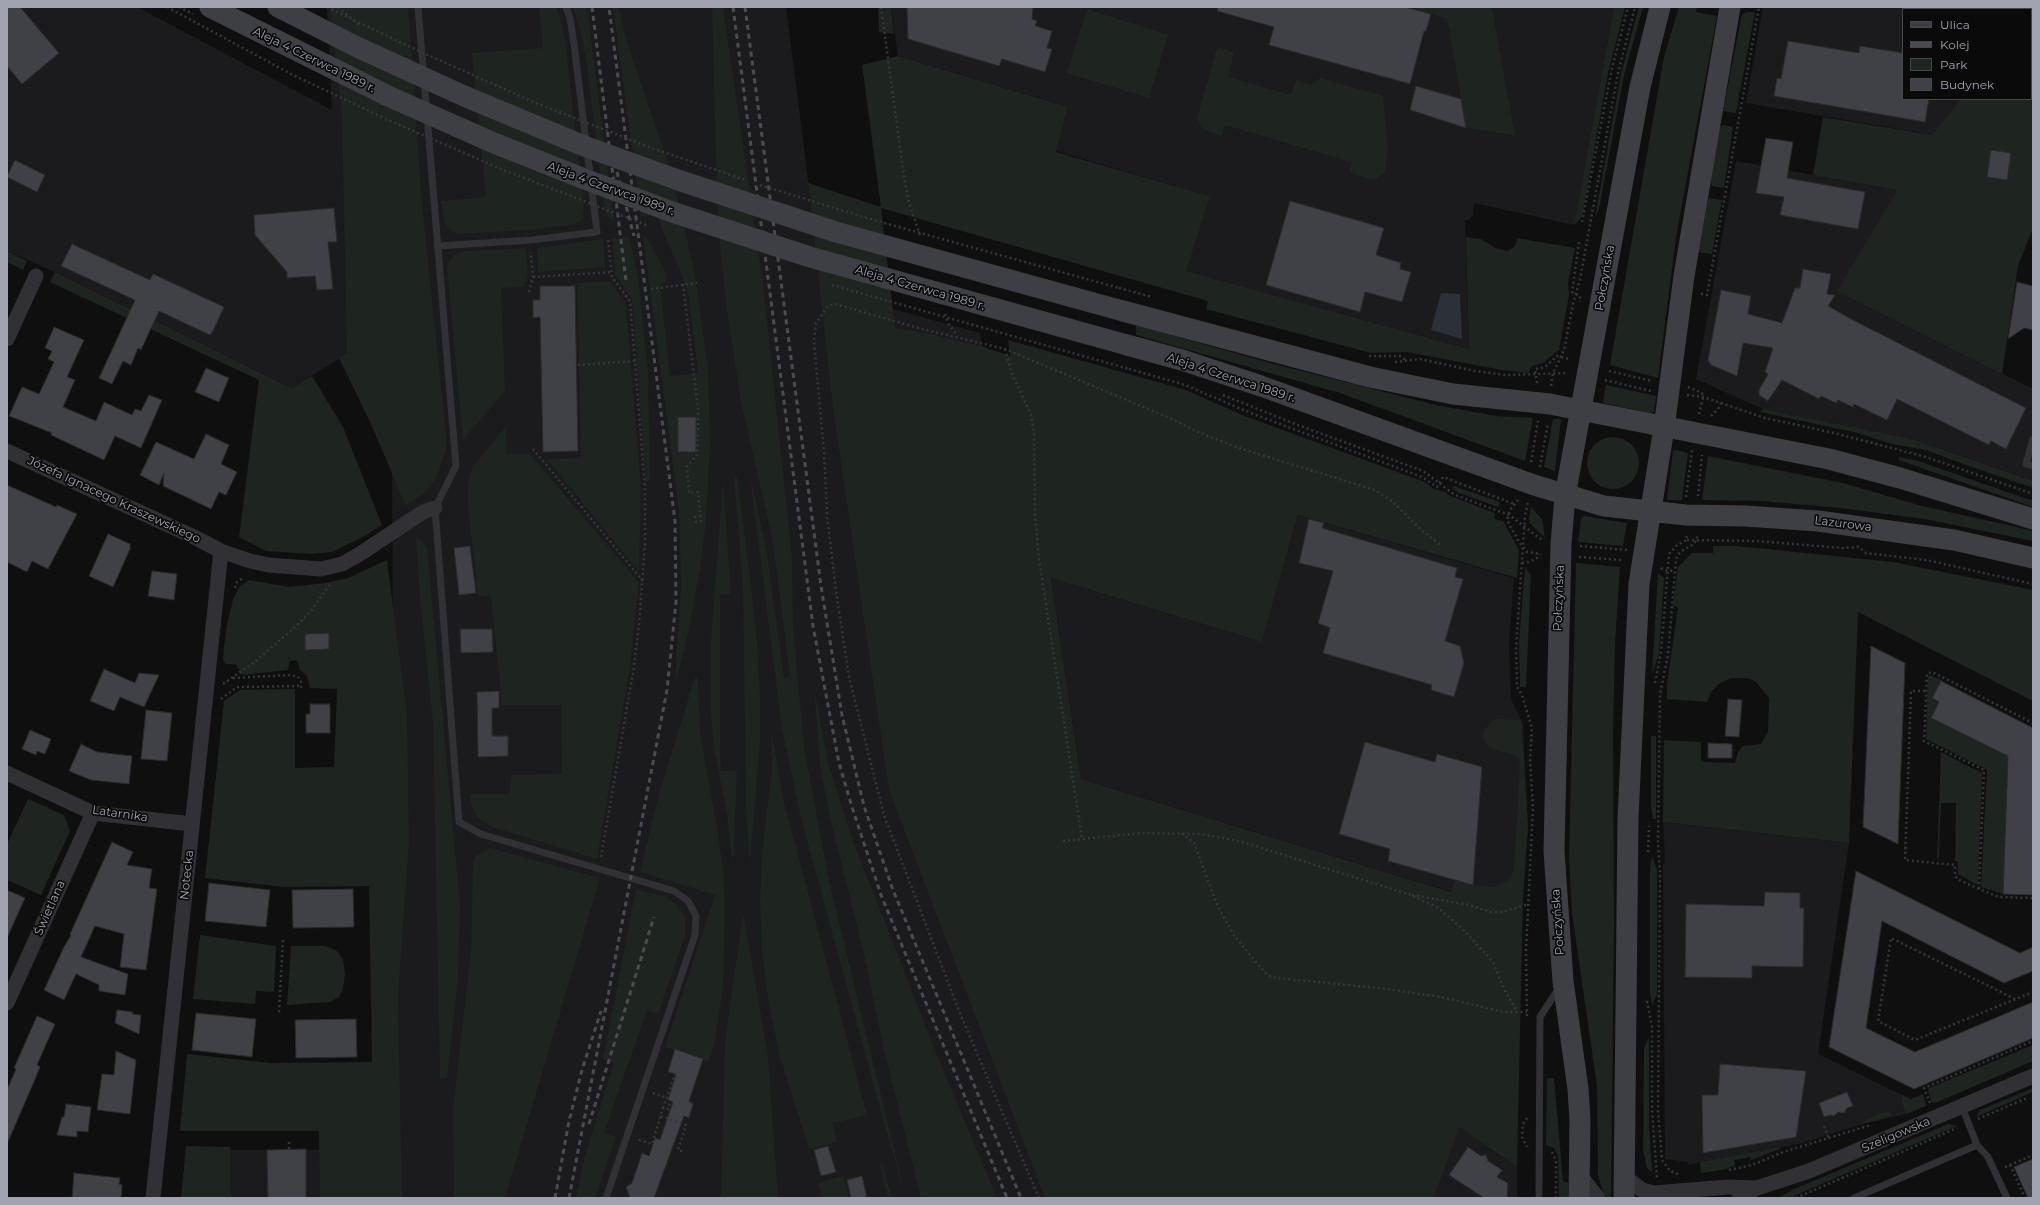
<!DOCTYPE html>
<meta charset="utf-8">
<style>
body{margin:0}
#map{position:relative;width:2040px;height:1205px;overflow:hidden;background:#0f0f10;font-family:Montserrat,sans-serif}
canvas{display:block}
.frame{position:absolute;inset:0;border:8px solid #a1a3b0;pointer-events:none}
.legend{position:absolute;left:1902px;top:8px;width:130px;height:92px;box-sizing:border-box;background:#0a0a0b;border:1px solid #46474d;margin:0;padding:5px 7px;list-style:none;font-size:12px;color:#a1a3b0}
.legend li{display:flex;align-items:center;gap:8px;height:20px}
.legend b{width:20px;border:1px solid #46474d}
</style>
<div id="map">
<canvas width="2040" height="1205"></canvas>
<div class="frame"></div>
<ul class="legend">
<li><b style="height:5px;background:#3e3f45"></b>Ulica</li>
<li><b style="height:5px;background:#4b4c52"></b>Kolej</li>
<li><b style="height:11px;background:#1e241f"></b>Park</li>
<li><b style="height:11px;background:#404146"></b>Budynek</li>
</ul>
</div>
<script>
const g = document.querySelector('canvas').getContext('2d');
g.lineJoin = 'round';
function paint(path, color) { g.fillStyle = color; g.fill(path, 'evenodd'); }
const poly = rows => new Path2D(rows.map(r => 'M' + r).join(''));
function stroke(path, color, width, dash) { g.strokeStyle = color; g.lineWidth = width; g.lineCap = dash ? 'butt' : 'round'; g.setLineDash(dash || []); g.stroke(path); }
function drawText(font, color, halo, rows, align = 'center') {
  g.font = font + ' Montserrat,sans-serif'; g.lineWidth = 3.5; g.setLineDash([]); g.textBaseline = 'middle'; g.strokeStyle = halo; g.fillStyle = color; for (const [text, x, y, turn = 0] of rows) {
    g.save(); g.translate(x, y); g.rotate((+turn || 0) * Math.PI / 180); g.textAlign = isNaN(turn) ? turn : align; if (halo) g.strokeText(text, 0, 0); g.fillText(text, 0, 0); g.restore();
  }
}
paint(poly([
 [7,7,137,7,332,110,327,7,786,7,805,155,820,289,980,333,1123,1198,231,1198,230,1150,370,1150,394,839,392,464,347,354,292,388,55,272,7,251],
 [891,7,1409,7,1447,18,1466,128,1514,136,1492,7,1614,7,1574,225,1474,203,1473,216,1469,220,1465,220,1469,349,1185,271,1209,196,1056,151,1068,107,898,56],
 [1763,7,2033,7,2033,31,2031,34,2031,9,1903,9,1903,99,1961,99,1933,135,1746,103],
 [1736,161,1897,190,1838,291,2033,389,2033,481,1909,438,1763,409,1696,379],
 [1298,515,1514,578,1509,642,1511,699,1523,724,1528,826,1523,898,1452,892,1081,779,1051,578,1262,642],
 [1663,822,1849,843,1818,1054,1902,1095,1901,1102,1906,1114,1862,1124,1803,1143,1700,1162,1688,1165,1688,1162,1665,1159,1663,865,1665,862],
 [1458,1126,1517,1167,1517,1198,1434,1198]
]), '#1b1b1d');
paint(poly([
 [330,7,408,7,422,203,446,435,446,451,436,479,425,492,406,506,371,424,339,358,347,353,342,115],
 [539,7,556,7,562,25,566,46,584,211,582,219,577,223,569,225,529,230,457,234,450,230,445,224,441,201,486,197,472,53,543,48],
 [573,7,587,7,614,220,610,219,605,213,587,66,582,38],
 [613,7,618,7,627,42,668,163,680,207,695,276,708,369,710,444,706,521,700,569,689,630,675,685,681,585,679,511,643,235,647,238,667,275,666,281,660,285,670,376,698,373,689,298,683,278,656,215,641,217],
 [712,7,723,7,763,283,792,558,793,626,804,747,829,881,906,1198,881,1112,801,818,782,729,750,475,767,553,784,678,790,677,778,580,771,532,741,402,727,310,721,257,717,196],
 [878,7,891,7,894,34,879,32],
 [1409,7,1492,7,1515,136,1466,128,1447,19],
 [1614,7,1625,7,1608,73,1582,217,1574,225],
 [1639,7,1643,7,1624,75,1599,209,1595,217,1621,74],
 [1679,7,1697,7,1696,12,1717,16,1676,237,1658,378,1610,365,1664,57],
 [1087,9,1168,35,1149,98,1067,73],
 [1748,12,1755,12,1736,113,1723,111,1742,14],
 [1217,47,1234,52,1228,77,1291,95,1296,80,1311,85,1320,78,1383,96,1388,149,1385,173,1374,180,1350,173,1351,162,1225,125,1222,136,1204,130,1197,120],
 [898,56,1068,107,1056,152,1210,196,1186,271,1469,349,1466,237,1481,239,1495,248,1508,251,1515,246,1517,238,1575,248,1568,283,1569,295,1559,350,1543,363,1532,366,1528,373,1502,370,1407,352,1371,353,1206,309,1208,301,881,208,895,328,930,334,981,346,1010,356,1008,340,1186,390,1242,415,1425,482,1434,489,1445,492,1448,495,1495,513,1494,519,1503,521,1519,550,1517,578,1298,515,1262,642,1051,578,1081,779,1451,892,1455,880,1473,885,1495,887,1509,879,1514,870,1520,764,1518,758,1514,755,1490,748,1485,742,1483,736,1484,730,1492,721,1497,719,1521,720,1528,826,1523,898,1517,1167,1459,1127,1434,1198,1045,1198,889,790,833,408,808,183,881,207,862,65],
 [2031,96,2033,96,2033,228,2018,266,2002,374,1837,291,1897,190,1813,175,1823,117,1932,135,1961,99,2031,99],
 [1723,125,1733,127,1724,188,1712,186,1710,181,1720,127],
 [1709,198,1722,200,1712,254,1701,253,1699,250,1708,199],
 [629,236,638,277,648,371,650,480,646,483,632,299,615,275,612,239],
 [603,239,605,267,538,272,537,248],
 [526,248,528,276,523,287,501,288,505,391,463,440,447,268,450,260,456,254,466,251],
 [7,251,27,261,23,270,7,262],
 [55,272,292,388,312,376,343,427,382,525,365,536,332,552,312,554,266,551,239,537,259,380,50,282],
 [609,281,626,303,641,489,639,572,547,459,581,458,577,283],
 [1136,325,1270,363,1436,405,1496,416,1533,418,1525,461,1340,393,1136,335],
 [1606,385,1656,396,1654,412,1650,413,1603,403],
 [1763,409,1909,438,2033,481,2033,488,1966,465,1926,450,1892,444,1858,433,1760,412],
 [1553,419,1561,419,1555,471,1544,467],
 [506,426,507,454,530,454,639,583,629,674,597,859,492,827,477,817,470,802,470,794,509,794,512,775,562,774,561,705,502,705,491,597,478,595,468,506,468,484,472,468],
 '1587 463a26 26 0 1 1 52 0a26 26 0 1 1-52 0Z',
 [1676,450,1688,453,1682,500,1667,500,1673,451],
 [1708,456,1843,483,1922,506,2012,526,2033,531,2033,541,1925,519,1840,508,1762,501,1702,500],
 [1899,457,1918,461,2033,501,2033,507,1899,460],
 [734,477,737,477,751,586,757,642,760,695,760,740,750,865,746,807,743,588],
 [723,479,731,594,720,595,720,749,721,771,737,771,733,865,727,815,714,748,711,713,711,642],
 [1454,486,1500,502,1498,507,1459,493,1453,489],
 [1531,507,1542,519,1545,538,1530,523,1529,517],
 [1584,516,1627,523,1623,546,1578,542,1581,518],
 [416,538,423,542,427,550,429,568,460,905,458,979,447,1078,440,1078,433,723,420,598],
 [1713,546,1737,546,1893,562,2033,590,2033,701,1858,612,1849,843,1663,822,1664,740,1701,742,1701,760,1704,762,1735,763,1738,752,1743,746,1761,744,1768,731,1769,698,1756,682,1748,678,1731,678,1720,683,1711,692,1707,702,1667,699,1667,684,1678,607,1673,606,1678,567,1692,553,1713,553],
 [387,560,407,715,409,842,398,997,402,1198,320,1198,319,1131,180,1131,187,1054,271,1063,372,1062,369,886,284,887,205,878,224,701,240,690,295,689,295,768,334,767,337,689,310,688,307,676,300,670,297,660,290,661,288,670,242,675,236,664,226,664,223,660,224,647,227,624,233,600,239,587,249,580,289,587,325,583,348,578],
 [1576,563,1620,567,1615,644,1613,732,1614,924,1611,1198,1607,1198,1603,1192,1598,1175,1597,1086,1572,913,1569,858],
 [1525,566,1531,576,1526,687,1520,687,1519,642],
 [1658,573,1664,578,1659,654,1652,674],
 [1930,675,1942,680,1933,698,1939,702,1931,718,2008,756,2003,894,1981,887,1987,770,1926,739,1928,677],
 [695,677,698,678,700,732,717,828,723,869,725,909,723,987,715,1040,709,1062,665,1047,715,895,640,872,659,794],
 [814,687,828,763,853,841,937,1055,997,1198,921,1198,884,1050,864,954,829,813,820,765],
 [771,729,783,798,867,1115,833,1123,837,1142,809,1149,779,1054,767,992,762,948,760,902,762,853,772,769],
 [1651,736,1656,736,1656,819,1653,819,1651,806],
 [1941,752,1982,773,1978,885,1958,874,1958,862,1955,861,1956,803,1941,803,1939,857,1937,860],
 [28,799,64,815,70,831,41,895,7,880,7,844],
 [490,848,600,878,505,1198,454,1198,453,1109,471,951,473,862,476,856],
 [1652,856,1657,870,1657,995,1652,1005,1650,992,1650,866],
 [636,889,665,897,677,905,685,916,685,935,658,1014,647,1010,604,1133,616,1137,595,1198,576,1198,584,1159,614,1063,603,1059],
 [743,913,768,1055,778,1198,721,1198,725,1042],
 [200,935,276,946,274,992,256,991,255,1004,193,999],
 [291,946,325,946,336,950,343,959,345,975,343,988,339,997,330,1002,287,1005],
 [1649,1037,1649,1124,1652,1172,1647,1168,1643,1150,1644,1048],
 [2033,1045,2033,1061,1935,1103,1932,1102,1928,1092,1929,1088],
 [1547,1078,1554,1078,1563,1181,1568,1183,1568,1198,1559,1198,1558,1157,1554,1148,1546,1145],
 [2033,1088,2033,1092,1976,1117,1980,1110],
 [1923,1094,1926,1106,1906,1114,1901,1102,1902,1095,1911,1099],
 [1886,1111,1890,1113,1891,1116,1862,1124,1861,1122],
 [1948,1124,1957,1126,1789,1198,1778,1198,1792,1190],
 [186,1146,230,1147,231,1198,181,1198],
 [1780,1147,1780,1149,1751,1160,1750,1157,1734,1160,1735,1166,1722,1170,1701,1173,1700,1162],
 [880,1165,883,1165,892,1198,888,1198],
 [843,1176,849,1198,822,1198,818,1183]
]), '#1e241f');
paint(poly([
 [1441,293,1460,294,1462,339,1431,330]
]), '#2c3139');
const building = poly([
 [7,7,20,7,59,53,22,84,7,66,7,7],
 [907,7,1033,7,1032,19,1037,21,1035,26,1052,31,1047,48,1052,49,1045,72,1002,59,999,66,908,39,907,7],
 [1218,7,1405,7,1431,14,1426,31,1424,31,1410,84,1269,45,1274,27,1217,11,1218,7],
 [1788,41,1859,53,1860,46,1903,53,1903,99,1929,99,1925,122,1774,96,1777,78,1781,79,1788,41],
 [1416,86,1461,99,1466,128,1410,110,1416,86],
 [1766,138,1793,142,1787,178,1865,192,1858,229,1780,215,1784,197,1756,193,1766,138],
 [1991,150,2011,153,2007,180,1987,177,1991,150],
 [15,160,45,175,37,192,7,177,15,160],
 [1290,201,1384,228,1376,255,1401,263,1400,269,1411,272,1402,302,1365,292,1360,312,1266,285,1290,201],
 [334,208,337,242,328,242,333,289,317,290,315,276,287,278,287,272,255,235,254,215,334,208],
 [72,244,150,280,153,274,224,307,214,329,210,335,159,311,141,350,138,348,131,365,123,361,112,384,99,378,135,300,61,266,72,244],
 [1803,269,1831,274,1827,294,1835,295,1828,306,1851,319,2026,408,2006,449,1991,441,1989,445,1897,399,1887,420,1854,404,1853,407,1838,400,1836,403,1821,396,1819,399,1782,380,1768,401,1759,395,1759,390,1768,374,1765,372,1773,348,1743,343,1737,376,1711,365,1708,360,1721,290,1751,296,1748,314,1782,323,1795,288,1800,288,1803,269],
 [2017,282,2033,286,2033,330,2024,328,2008,339,2017,282],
 [540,286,575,286,578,451,543,452,540,317,533,318,533,300,540,300,540,286],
 [54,327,84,340,67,377,75,380,63,407,96,421,104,402,132,415,135,409,141,411,149,395,162,400,141,448,115,436,104,460,51,435,52,433,9,416,22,387,39,394,54,362,48,359,52,351,45,348,54,327],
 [206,368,229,378,219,402,195,392,206,368],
 [678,417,696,417,696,452,678,452,678,417],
 [206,434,229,445,221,464,237,472,226,495,219,492,211,509,163,486,164,473,159,485,140,475,156,442,194,459,206,434],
 [7,485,56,507,57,505,77,514,48,569,32,561,27,572,7,562,7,485],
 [1309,519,1324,523,1322,528,1457,568,1455,577,1463,579,1445,641,1460,646,1464,663,1454,697,1431,690,1432,685,1323,653,1330,628,1318,623,1333,571,1299,563,1309,519],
 [108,534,130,544,130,549,113,587,89,576,108,534],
 [470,546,476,593,459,595,454,548,470,546],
 [152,571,177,574,174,600,148,596,152,571],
 [460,629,492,629,493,652,461,653,460,629],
 [329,633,329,649,305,650,305,634,329,633],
 [1871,646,1905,663,1898,844,1863,827,1871,646],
 [104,669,135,683,139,673,159,675,144,707,120,697,114,711,90,701,104,669],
 [1941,681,2033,728,2033,895,2003,894,2008,756,1931,718,1939,702,1932,698,1941,681],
 [499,691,499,708,492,708,492,736,508,736,508,756,478,757,477,692,499,691],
 [1728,699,1742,700,1739,737,1725,736,1728,699],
 [310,704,330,704,330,733,306,733,306,714,310,714,310,704],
 [146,710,172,713,167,761,141,759,146,710],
 [30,730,51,739,45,754,37,751,36,755,22,749,30,730],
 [1365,742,1435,762,1437,754,1482,767,1473,885,1388,861,1390,849,1339,834,1365,742],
 [1708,743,1732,744,1732,758,1708,758,1708,743],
 [81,744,97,752,132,756,129,784,91,780,69,771,81,744],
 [112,842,133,852,127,865,152,869,149,888,157,889,146,970,120,967,124,934,95,926,81,957,128,974,125,995,99,991,99,985,76,974,64,1000,44,990,64,947,71,935,70,934,112,842],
 [1856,871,2020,953,2033,947,2033,971,2004,983,1882,921,1866,1028,1915,1052,2033,1002,2033,1038,1914,1089,1829,1047,1856,871],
 [209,883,270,890,266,927,205,921,209,883],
 [353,889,354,927,293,928,292,890,353,889],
 [7,890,25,898,7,938,7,890],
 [1765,892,1800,893,1800,908,1804,908,1803,967,1752,966,1752,978,1685,977,1686,904,1764,906,1765,892],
 [117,1010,133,1012,132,1014,141,1015,139,1034,115,1023,117,1010],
 [196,1013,256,1019,252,1057,192,1050,196,1013],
 [37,1016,55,1024,37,1065,40,1067,36,1077,7,1144,7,1090,16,1069,14,1068,37,1016],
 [356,1019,357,1057,296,1058,295,1020,356,1019],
 [675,1049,703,1059,689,1101,693,1104,689,1118,684,1116,654,1198,630,1198,626,1187,632,1183,642,1153,649,1156,655,1138,660,1140,673,1102,668,1100,676,1074,668,1072,675,1049],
 [116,1051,136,1060,130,1114,97,1110,102,1074,114,1075,116,1051],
 [1720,1064,1806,1071,1796,1137,1703,1153,1702,1095,1718,1095,1720,1064],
 [1847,1092,1853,1106,1847,1108,1844,1113,1838,1112,1834,1116,1830,1115,1824,1117,1819,1103,1847,1092],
 [66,1104,91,1107,88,1132,77,1131,77,1137,57,1135,62,1117,64,1117,66,1104],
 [828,1146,836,1172,821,1176,814,1150,828,1146],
 [1468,1147,1481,1156,1486,1155,1488,1161,1502,1170,1497,1177,1508,1183,1507,1198,1484,1198,1449,1175,1468,1147],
 [306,1149,306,1198,268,1198,267,1150,306,1149],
 [2033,1159,2033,1198,2028,1198,2014,1167,2033,1159],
 [74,1173,120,1178,119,1184,122,1185,121,1198,72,1198,74,1173],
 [862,1176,867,1198,851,1198,847,1180,862,1176]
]);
paint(building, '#404146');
stroke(building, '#2a292c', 1);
stroke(poly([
 [338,7,359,25],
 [881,7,904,177,909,203,920,235],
 [1954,9,1955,7],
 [2027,9,2027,7],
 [1582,222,1612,68,1628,7],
 [1579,242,1572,292,1580,296,1580,302],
 [533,277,612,272],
 [683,284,698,409,698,433],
 [1119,288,1152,297],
 [651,289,697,283],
 [529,292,533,277,531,252],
 [1701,294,1707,295,1759,7],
 [945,314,948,323,957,335],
 [1005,349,1012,374,1031,415,1034,432,1035,515,1039,559,1082,839],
 [1369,356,1401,356,1406,361],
 [1395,362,1420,359,1475,371,1505,375,1568,373],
 [578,365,635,361],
 [1129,369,1185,385,1253,414,1422,477,1437,487,1443,477,1514,504],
 [1609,371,1652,381],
 [1605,380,1651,391],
 [1537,383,1535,369,1545,367,1557,356,1569,359],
 [1551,386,1553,373,1564,350,1573,304,1580,279,1618,73,1635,7],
 [1688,387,1702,393,1703,397,1699,414],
 [1223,395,1295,424,1423,471,1455,495,1509,515,1542,540],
 [1687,395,1703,397,1765,418,1834,433,1926,457,2033,494],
 [1711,416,1718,409,1721,403],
 [533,449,643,581],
 [1531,462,1538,421],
 [1540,467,1548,423],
 [1698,496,1702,455],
 [1686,497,1692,450],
 [1518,500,1510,510,1507,520,1519,542,1527,552,1541,554],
 [695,516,696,522,701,521,698,492,689,493,687,466,697,455,698,433,696,433],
 [1687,540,1756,541,1842,548,1858,547],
 [1580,546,1627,550],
 [1857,546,1866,553,1926,560,2033,584],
 [1579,557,1622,560],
 [1522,563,1529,562,1537,558,1539,554],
 [1661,568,1663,570,1674,571],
 [235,588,237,582,244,577],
 [233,678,291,675,298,677,301,682,301,689],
 [1655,683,1661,652,1669,554,1677,545,1687,540,1686,534],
 [223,684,252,664,292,630,311,611,331,583],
 [1925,691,1911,691,1905,860,1955,865,1955,875,1957,879,1979,889,1999,897,2033,898],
 [221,699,237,687,301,686],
 [1182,833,1194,843,1218,907,1233,934,1267,975,1276,978,1379,988,1441,997,1503,1012,1527,1012],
 [1063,841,1143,833,1200,834,1239,841,1411,895,1438,908,1461,927,1493,962,1503,987,1517,1012],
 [1648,852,1649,826],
 [601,857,633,673,639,625,645,542,645,487,630,301,612,277,608,238],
 [1979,889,1984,770,1924,741,1927,674,1932,672,2033,723],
 [1412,895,1469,905,1491,912,1502,912,1529,904],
 [2015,999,1891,938,1878,1021,1915,1040,2033,992],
 [1647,1001,1652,1027,1652,1110,1657,1178],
 [279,1012,283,939],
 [1527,1016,1526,950,1533,808,1530,760,1532,728,1522,695,1517,687,1516,648,1525,516,1528,502],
 [653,1093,667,1098],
 [1930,1103,1924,1088,2033,1041],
 [663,1108,675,1074],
 [661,1116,686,1125,678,1150,685,1152],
 [1527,1118,1523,1124,1522,1137,1527,1147],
 [1978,1119,2027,1098],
 [1824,1126,1829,1139],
 [639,1140,652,1144,663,1108,668,1109,671,1101],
 [289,1149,289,1141],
 [1552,1152,1556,1161,1556,1198],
 [2010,1165,2025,1198],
 [2005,1167,2033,1155],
 [1729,1170,1752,1165,1783,1152,1871,1125],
 [1678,1174,1670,1171,1662,1160,1658,1111,1660,872,1658,842,1660,694,1668,655,1676,559,1680,552,1692,545,1697,540,1697,535],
 [1039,1198,959,1011,884,815,849,677,836,591,827,515,824,453,814,342,816,323,828,306,835,304,922,329,1005,349,1172,419,1200,433,1242,449,1375,490,1392,501,1418,527,1440,545],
 [1796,1198,1957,1128]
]), '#36373c', 2.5, [2, 3]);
stroke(poly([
 [418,7,456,466,435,508,459,822,481,834,674,891,688,901,696,916,695,935,606,1198],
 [437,246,531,240,597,232,574,44,570,18,566,7],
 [2033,439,2026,464,2033,466],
 [1977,1145,1988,1157,2007,1198],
 [1539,1198,1540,1017,1559,988],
 [1854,1198,1977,1145,1962,1107]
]), '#303035', 7);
stroke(poly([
 [7,339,36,276],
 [7,451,192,536,221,551,250,561,269,565,321,569,342,564,360,554,423,512,435,508],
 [7,773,93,813,192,824],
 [7,1003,93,813],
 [1579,1174,1598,1198],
 [1624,1176,1642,1190,1654,1193,1728,1187,1757,1188],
 [153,1198,221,551],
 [1739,1198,1757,1188,1809,1171,2033,1076]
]), '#303035', 15);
stroke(poly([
 [1123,311,1370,377,1453,394,1550,404,1829,459,1900,478,2033,519],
 [1127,345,1182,360,1261,386,1534,485,1604,506,1686,515,1745,516,1818,521,1954,540,2033,558],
 [1579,1198,1580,1120,1578,1089,1563,981,1554,851,1561,544,1565,496,1640,87,1660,7],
 [1624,1198,1628,818,1639,584,1664,428,1684,276,1730,7]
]), '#3e3f45', 21);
stroke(poly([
 [592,7,626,281],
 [733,7,813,626,839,763,852,807,881,895,1007,1198],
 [745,7,821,586,842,715,864,806,893,890,1021,1198],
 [617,172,634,236],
 [589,1124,654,917],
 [555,1198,569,1121,582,1070,601,1011],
 [569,1198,667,690,676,602,675,521,609,7]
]), '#4b4c52', 3, [5, 4]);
stroke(poly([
 [167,7,291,74,386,119,506,171,646,225],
 [179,7,193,14],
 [327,7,410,47,531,101,654,149,746,180],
 [760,185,870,219,1119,288],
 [832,285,1129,369]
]), '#36373c', 2.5, [2, 3]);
stroke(poly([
 [210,7,388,96,494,143,587,180,672,212,810,257,1127,345],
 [278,7,357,47,464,96,584,146,678,180,836,232,1123,311]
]), '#3e3f45', 21);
drawText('12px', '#a1a3b0', '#0a0a0b', [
 ["Aleja 4 Czerwca 1989 r.",314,60,26],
 ["Aleja 4 Czerwca 1989 r.",611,189,20],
 ["Połczyńska",1605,278,-80],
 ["Aleja 4 Czerwca 1989 r.",920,288,16],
 ["Aleja 4 Czerwca 1989 r.",1231,378,18],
 ["Józefa Ignacego Kraszewskiego",114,500,25],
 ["Lazurowa",1843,524,7],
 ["Połczyńska",1559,598,-88],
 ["Latarnika",120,814,8],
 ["Notecka",187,875,-84],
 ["Świetlana",50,908,-66],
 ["Połczyńska",1558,922,-94],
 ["Szeligowska",1896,1135,-23]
]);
</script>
